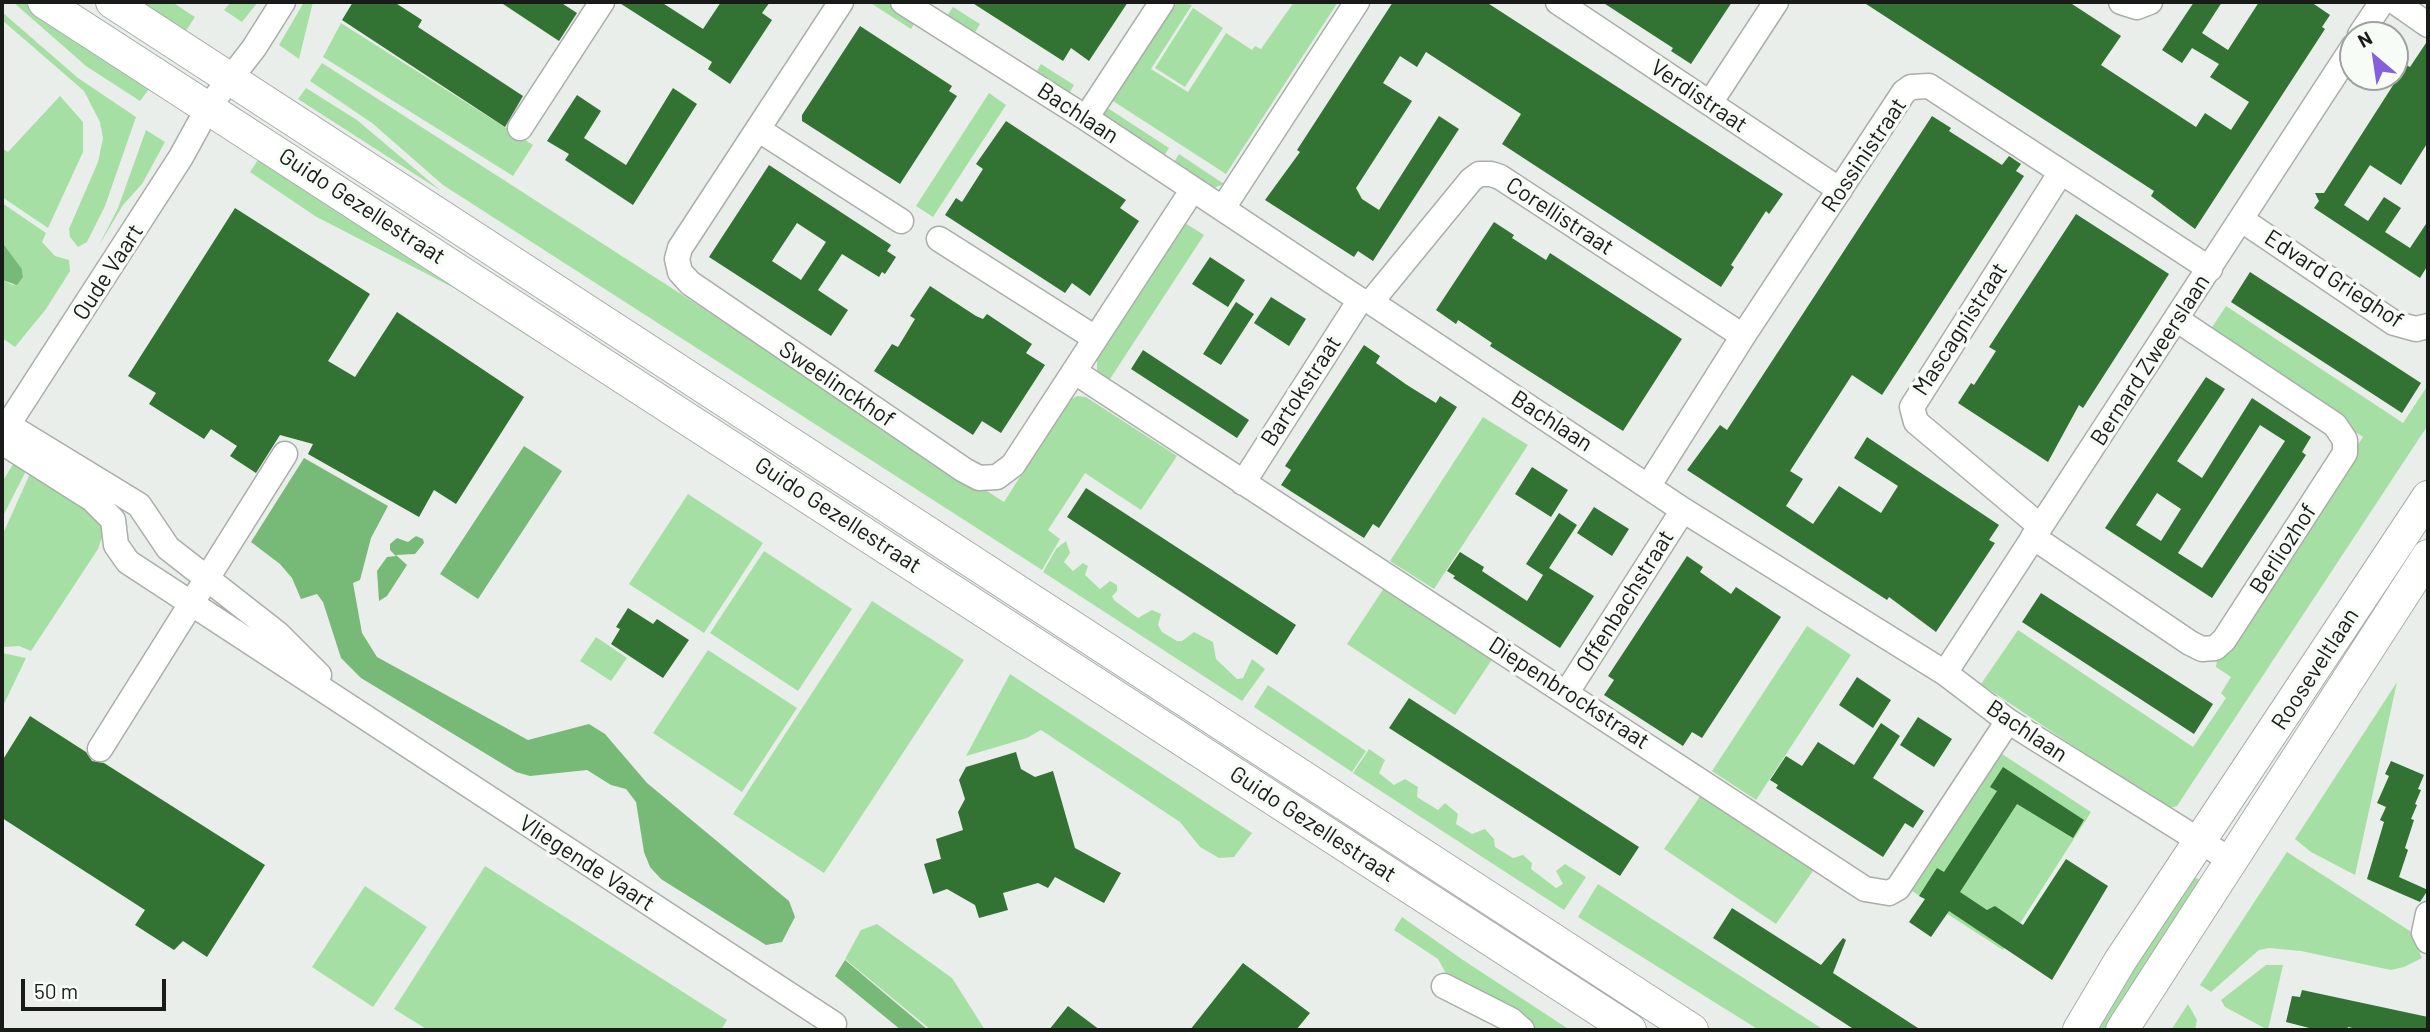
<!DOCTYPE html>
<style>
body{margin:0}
#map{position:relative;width:2430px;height:1032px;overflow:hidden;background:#eaeeea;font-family:Barlow,sans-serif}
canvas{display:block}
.frame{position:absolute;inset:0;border:4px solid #191b19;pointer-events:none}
.north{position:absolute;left:2339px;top:21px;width:70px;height:70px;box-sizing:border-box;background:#f7fcf7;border:2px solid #9ea29e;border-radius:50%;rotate:331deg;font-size:19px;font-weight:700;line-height:28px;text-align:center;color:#191b19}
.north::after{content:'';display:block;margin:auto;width:24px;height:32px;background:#8460da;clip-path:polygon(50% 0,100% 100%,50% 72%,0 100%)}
.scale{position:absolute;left:21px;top:979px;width:145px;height:32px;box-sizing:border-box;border:4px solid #191b19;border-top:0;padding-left:9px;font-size:21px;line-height:24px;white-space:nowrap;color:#191b19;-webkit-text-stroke:5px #f7fcf7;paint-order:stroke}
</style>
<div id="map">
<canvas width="2430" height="1032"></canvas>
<div class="frame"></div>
<div class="north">N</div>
<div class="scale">50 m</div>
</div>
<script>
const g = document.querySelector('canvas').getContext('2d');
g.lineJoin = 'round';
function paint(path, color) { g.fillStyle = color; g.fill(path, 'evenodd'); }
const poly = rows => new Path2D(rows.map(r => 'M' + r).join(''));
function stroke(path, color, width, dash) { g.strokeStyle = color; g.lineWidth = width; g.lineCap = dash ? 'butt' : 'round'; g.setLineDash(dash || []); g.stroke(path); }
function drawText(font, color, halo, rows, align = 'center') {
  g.font = font + ' Barlow,sans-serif'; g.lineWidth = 7; g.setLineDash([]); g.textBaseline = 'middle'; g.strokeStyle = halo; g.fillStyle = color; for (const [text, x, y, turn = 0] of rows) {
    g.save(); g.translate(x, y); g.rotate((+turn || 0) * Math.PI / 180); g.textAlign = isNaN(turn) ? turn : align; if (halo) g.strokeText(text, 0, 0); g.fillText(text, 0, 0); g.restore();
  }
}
paint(poly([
 [13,2,24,2,53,26,149,89,140,101,86,66],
 [133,2,172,2,195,17,184,34],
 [231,2,258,2,242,22,224,10],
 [304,2,313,2,299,59,279,45],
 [869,2,886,2,916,21,911,29],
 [1177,2,1192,5,1151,69,1188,92,1226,33,1252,50,1255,46,1261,49,1294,2,1338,2,1226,174,1113,101],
 [953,7,980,24,974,34,947,16],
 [1193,8,1223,28,1185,87,1155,68],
 [2,12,78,78,136,117,105,206,87,242,78,247,70,237,69,229,98,162,103,138,100,122,84,91,2,20],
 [341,23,533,145,513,176,323,57],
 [322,63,1004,502,1068,401,1077,396,1086,397,1177,456,1141,510,1085,473,1048,530,1060,539,1042,570,443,185,372,123,310,81],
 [1041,64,1074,85,1068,95,1035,74],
 [306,88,357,120,441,191,298,99],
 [989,93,1006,105,933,217,916,206],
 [60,96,83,122,83,152,48,228,2,197,2,148,8,152],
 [1103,105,1169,148,1163,158,1106,121,1102,113],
 [146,130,165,142,142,184,123,205,98,247,118,208],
 [262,154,536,332,537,342,454,288,315,216,250,172],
 [1179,154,1224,184,1214,188,1206,185,1173,164],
 [2,203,46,233,42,242,55,256,69,260,70,271,46,309,15,347,2,338,2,280,13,285,23,276,22,269,2,242],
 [1185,223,1204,235,1110,379,1097,371,1097,360],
 [2226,306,2403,423,2428,385,2428,425,2177,806,2167,809,1981,684,2018,630,2193,747,2226,698,2221,693,2231,677,2216,667,2217,659,2363,437,2207,335],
 [1483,417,1528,445,1434,589,1390,561],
 [17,458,29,465,2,518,2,482],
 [33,467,84,500,105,529,98,549,31,651,19,646,2,647,2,536],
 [688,494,763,543,704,633,629,584],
 [1066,541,1070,553,1064,562,1073,571,1083,563,1088,566,1085,575,1100,589,1110,581,1117,585,1117,591,1112,596,1114,600,1138,618,1152,610,1161,614,1158,625,1162,632,1177,641,1182,641,1194,632,1213,642,1216,659,1237,679,1243,678,1252,659,1265,669,1242,701,1043,572,1056,549],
 [764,551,852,609,798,691,710,633],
 [1384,588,1493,658,1455,715,1347,644],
 [872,601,964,660,824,873,733,814],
 [1807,626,1851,655,1756,800,1712,771],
 [596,637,627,658,611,681,580,661],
 [708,650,797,708,742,792,653,733],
 [2,653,26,658,2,708],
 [1010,674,1252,833,1234,857,1219,858,1200,847,1180,822,1041,730,1027,738,966,756],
 [2397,682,2355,875,2311,852,2295,839],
 [1268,685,1366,751,1352,772,1254,707],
 [1369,749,1385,760,1379,773,1394,785,1405,779,1418,787,1417,797,1438,810,1445,803,1458,814,1456,824,1472,834,1485,829,1494,839,1495,847,1513,858,1523,855,1532,863,1531,869,1556,888,1563,884,1556,871,1565,864,1586,877,1564,910,1353,773],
 [2002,754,2091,812,2003,950,1912,891],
 [1703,792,1815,868,1776,924,1664,849],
 [2287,852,2410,931,2422,958,2404,967,2391,970,2301,951,2269,948,2259,950,2211,992,2200,985],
 [485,866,727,1020,721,1030,428,1030,394,1009],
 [2192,877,2202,880,2109,1030,2087,1030],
 [1598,884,1824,1030,1759,1030,1578,917],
 [365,886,427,927,373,1007,312,967],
 [1402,917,1463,960,1570,1030,1536,1030,1516,1011,1447,975,1438,959,1394,930],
 [877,924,952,978,985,1030,931,1030,845,959,861,930],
 [2266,965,2283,965,2268,1030,2225,1007,2221,1000],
 [2188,1004,2197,1020,2195,1030,2171,1030]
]), '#a6dfa4');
paint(poly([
 [2,242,22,269,23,277,17,285,2,280],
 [524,446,562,471,478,599,440,574],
 [304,458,388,506,371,538,360,580,353,583,362,633,377,657,528,740,589,724,605,734,647,783,789,901,795,917,782,942,766,945,661,879,650,867,644,852,636,802,626,789,611,785,587,770,530,776,516,772,361,678,341,658,323,602,317,594,301,599,292,578,280,564,251,542],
 [416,536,423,539,424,543,415,554,396,555,407,565,387,596,379,601,377,571,387,557,396,556,390,550,390,544,397,538,408,542],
 [845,960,928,1030,901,1030,835,976]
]), '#77b976');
paint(poly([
 [353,2,394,2,422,20,418,27,523,96,505,127,342,20],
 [500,2,560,2,577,13,559,41],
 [618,2,661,2,703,29,721,2,770,2,762,13,772,20,730,84,708,69,712,62],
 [971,2,1128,2,1089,61,1071,48,1063,61],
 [1393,2,1486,2,1783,194,1769,214,1766,211,1731,265,1734,267,1721,287,1502,144,1521,114,1426,52,1417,67,1400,56,1383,83,1412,101,1356,188,1362,199,1379,210,1439,116,1459,129,1373,261,1358,251,1354,257,1265,200,1300,152,1297,150],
 [1602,2,1732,2,1691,64,1671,51,1673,48],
 [1863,2,2069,2,2121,36,2101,65,2196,127,2205,113,2231,130,2249,102,2210,77,2219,64,2192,48,2182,63,2162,50,2194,2,2222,2,2202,33,2228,50,2259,2,2311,2,2330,15,2322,27,2325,29,2195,229,2151,196,2154,191],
 [860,26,952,86,949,91,957,96,900,184,802,121,802,115],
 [2428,40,2428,142,2401,185,2370,165,2344,205,2368,221,2384,197,2401,208,2385,232,2410,248,2428,221,2428,265,2420,278,2314,208,2319,201,2315,193,2324,193,2406,65,2410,67],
 [673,88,697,104,633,205,565,160,569,154,547,141,577,95,601,111,584,138,626,165],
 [1932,116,1951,128,1949,131,2002,165,2009,156,2021,164,2016,171,2024,176,1882,395,1852,375,1790,471,1803,479,1786,506,1813,524,1839,486,1881,513,1898,486,1854,458,1867,437,1999,525,1989,540,1995,543,1936,632,1889,597,1887,600,1687,470,1720,425,1727,430],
 [1006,121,1126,200,1120,208,1139,221,1090,296,1072,283,1065,293,945,215,956,198,962,202,983,169,976,164],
 [769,165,891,245,887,251,896,257,885,274,882,272,879,277,842,254,818,290,848,310,831,336,709,257],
 [797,223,826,242,801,280,772,261],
 [235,208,370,294,328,361,355,377,397,312,524,397,456,504,434,490,419,517,308,454,313,444,280,435,256,473,230,456,237,446,211,429,204,439,149,404,156,393,128,376],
 [2076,214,2169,274,2083,408,2079,405,2048,462,1958,403,1971,383,1974,385,1996,351,1989,347],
 [1494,222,1514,235,1512,238,1546,260,1550,253,1682,339,1623,431,1490,346,1492,343,1458,320,1456,324,1436,310],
 [1210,257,1245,280,1228,307,1192,284],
 [2250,272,2421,383,2402,413,2231,302],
 [930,286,976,316,983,319,987,314,1032,344,1026,353,1045,365,1001,433,982,421,973,435,874,371,892,344,898,347,915,319,910,316],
 [1271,297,1306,319,1289,346,1254,323],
 [1236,302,1254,314,1221,365,1203,354],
 [1364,345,1380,356,1376,363,1407,385,1436,403,1440,396,1457,407,1379,528,1373,524,1364,538,1281,485,1291,470,1285,466],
 [1143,350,1249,420,1237,438,1131,369],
 [2206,377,2225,389,2177,461,2202,478,2252,398,2311,437,2302,452,2306,455,2212,598,2105,528],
 [2260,425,2285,441,2202,568,2178,553],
 [2157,493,2181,509,2161,541,2136,525],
 [1532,467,1568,490,1551,517,1515,494],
 [1086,488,1296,625,1277,655,1067,517],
 [1594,507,1629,529,1612,556,1577,533],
 [1559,513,1577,525,1549,568,1594,596,1560,648,1453,578,1455,576,1447,571,1460,552,1484,567,1482,571,1527,601,1543,575,1526,564],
 [1687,556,1703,567,1700,572,1731,594,1736,587,1781,617,1702,738,1692,732,1683,746,1604,695,1614,680,1608,676],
 [2041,593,2213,704,2194,734,2022,622],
 [628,608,653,624,657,619,689,640,663,678,611,644,620,629,616,627],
 [1857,677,1891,700,1873,728,1839,705],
 [1409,698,1639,847,1620,876,1389,728],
 [30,716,86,752,92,761,104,763,265,865,207,957,183,941,174,950,135,925,145,910,2,818,2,761],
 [1918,717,1952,739,1934,767,1900,745],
 [1881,723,1900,736,1873,778,1924,811,1913,828,1905,823,1883,857,1776,788,1778,785,1770,780,1786,756,1802,766,1818,742,1854,765],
 [1016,752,1021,769,1035,777,1053,771,1075,848,1121,873,1104,903,1055,877,1048,888,1038,883,1003,893,1008,910,979,918,975,905,947,889,933,894,924,864,941,859,936,839,963,830,958,812,965,799,959,780,966,767],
 [2391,761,2424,775,2418,789,2421,790,2415,804,2417,805,2411,819,2414,820,2405,848,2408,850,2399,877,2428,890,2420,902,2367,879,2384,822,2380,820,2386,807,2377,803,2389,776,2385,774],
 [2003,767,2084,820,2073,838,2017,804,1960,892,1987,910,1995,906,2023,925,2066,859,2108,886,2052,980,1949,911,1931,937,1909,922,1925,899,1919,896,1933,874,1937,868,1944,872,1997,791,1990,787],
 [1732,908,1821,965,1843,938,1846,940,1833,973,1921,1030,1855,1030,1713,938],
 [1243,963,1310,1013,1296,1030,1190,1030],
 [2302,990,2428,1017,2428,1030,2362,1030,2348,1027,2347,1030,2317,1030,2286,1022,2292,996,2300,997],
 [1068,1006,1100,1030,1049,1030]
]), '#327233');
const minor = poly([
 [841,2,680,248,677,259,680,272,690,283,964,470,979,478,997,477,1013,465,1193,189],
 [903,2,1086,118,1360,300,1371,302,1683,510,1945,673,2008,721,2232,861],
 [1558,2,1840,190],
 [2121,2,2137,7,2150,2],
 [2395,2,2428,25],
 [2360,35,2382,2],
 [1710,103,1776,2],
 [1086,118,1162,2],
 [520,128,602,2],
 [759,130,901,221],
 [1223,208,1357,2],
 [2242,220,2394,323,2416,329,2428,326],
 [939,239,1095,338],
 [1371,302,1471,180,1479,174,1491,174,1500,177,1743,336],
 [1075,372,1865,889,1889,893,1898,888,2008,721],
 [8,425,139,505,168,548,278,634,319,675],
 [2,434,181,157,209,106,254,48,283,2],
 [2,442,92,499,113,520,116,545,128,562,834,1024,830,1030],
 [1243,483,1360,300],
 [1649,485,1743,336,1904,92,1911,87,1929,86,2210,269],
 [2040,526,1916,422,1912,407,2061,172],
 [2033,537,2190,643,2202,649,2215,648,2224,640,2345,453,2345,440,2335,425,2176,319],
 [1945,673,2353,47],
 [1567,692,1683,510],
 [100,749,285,454],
 [2428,914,2424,933,2428,941],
 [1444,986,1511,1020,1522,1030]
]);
const major = poly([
 [44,2,1630,1030],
 [112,2,1692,1030],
 [2079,1030,2120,961,2428,497],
 [2122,1030,2428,556]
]);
stroke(minor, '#a9aea9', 27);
stroke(major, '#a9aea9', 34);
stroke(minor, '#fff', 24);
stroke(major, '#fff', 32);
drawText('23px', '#191b19', '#f7fcf7', [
 ["Verdistraat",1699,96,34],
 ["Bachlaan",1078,113,33],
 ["Rossinistraat",1864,155,-56],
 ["Guido Gezellestraat",362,206,33],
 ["Corellistraat",1560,216,33],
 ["Oude Vaart",108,272,-57],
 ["Edvard Grieghof",2334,279,33],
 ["Mascagnistraat",1960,329,-57],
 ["Bernard Zweerslaan",2150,360,-57],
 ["Sweelinckhof",837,384,34],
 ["Bartokstraat",1301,391,-57],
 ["Bachlaan",1552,421,33],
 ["Guido Gezellestraat",838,515,33],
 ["Berliozhof",2283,549,-57],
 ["Offenbachstraat",1625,601,-58],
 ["Rooseveltlaan",2315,669,-57],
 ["Diepenbrockstraat",1569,693,33],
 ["Bachlaan",2027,731,34],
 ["Guido Gezellestraat",1313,824,33],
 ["Vliegende Vaart",587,863,33]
]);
</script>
